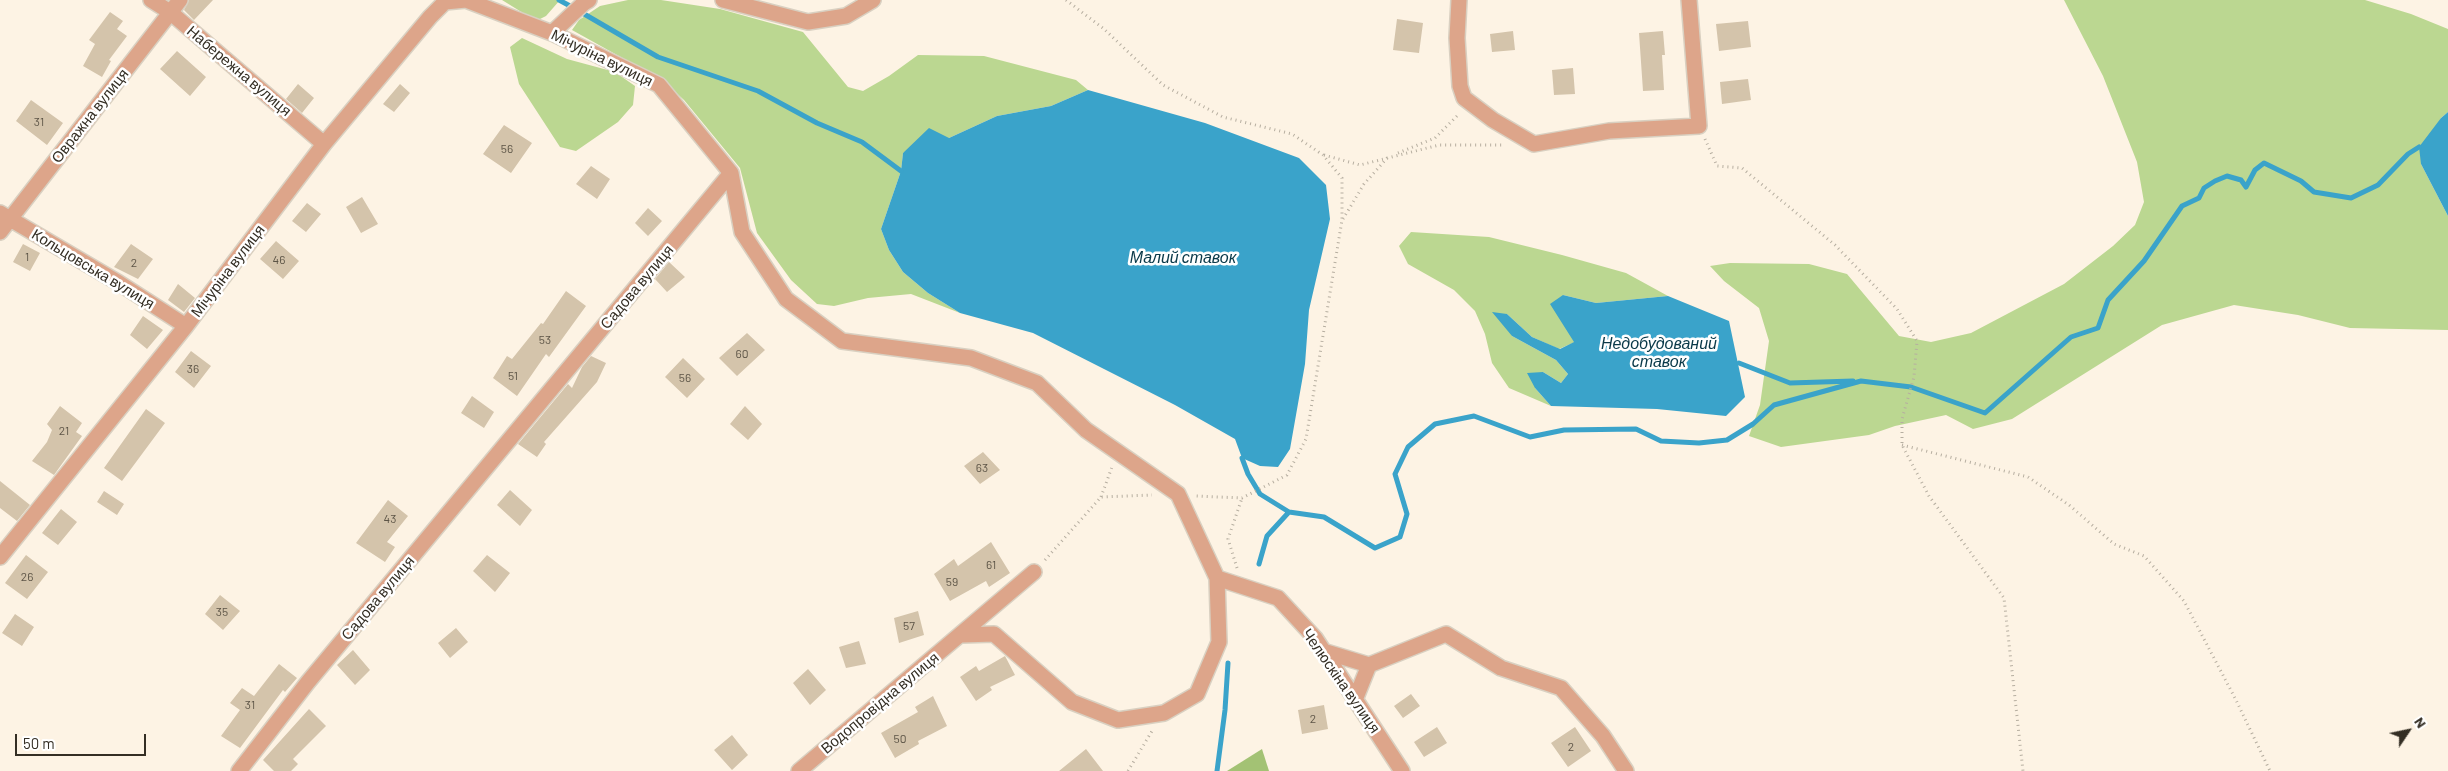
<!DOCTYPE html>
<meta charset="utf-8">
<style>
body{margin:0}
#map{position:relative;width:2448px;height:771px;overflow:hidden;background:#fdf3e4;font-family:Barlow,sans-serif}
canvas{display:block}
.north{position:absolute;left:2383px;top:706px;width:50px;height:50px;-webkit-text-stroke:4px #fff;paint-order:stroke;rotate:56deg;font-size:14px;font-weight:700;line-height:20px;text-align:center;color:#342e24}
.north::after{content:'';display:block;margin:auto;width:18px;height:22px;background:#342e24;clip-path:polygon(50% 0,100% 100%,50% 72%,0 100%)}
.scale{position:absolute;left:15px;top:734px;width:131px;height:22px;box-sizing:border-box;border:2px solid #342e24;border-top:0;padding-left:6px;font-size:15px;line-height:18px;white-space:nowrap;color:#342e24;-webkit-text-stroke:4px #fff;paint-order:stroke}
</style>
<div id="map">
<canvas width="2448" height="771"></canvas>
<div class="north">N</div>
<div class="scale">50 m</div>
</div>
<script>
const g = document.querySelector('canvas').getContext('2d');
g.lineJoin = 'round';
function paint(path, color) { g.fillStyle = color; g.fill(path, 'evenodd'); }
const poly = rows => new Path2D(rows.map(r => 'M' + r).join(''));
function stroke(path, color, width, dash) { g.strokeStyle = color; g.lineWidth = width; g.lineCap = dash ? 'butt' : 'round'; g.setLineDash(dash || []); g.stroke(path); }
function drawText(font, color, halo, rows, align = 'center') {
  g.font = font + ' Barlow,sans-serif'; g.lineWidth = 5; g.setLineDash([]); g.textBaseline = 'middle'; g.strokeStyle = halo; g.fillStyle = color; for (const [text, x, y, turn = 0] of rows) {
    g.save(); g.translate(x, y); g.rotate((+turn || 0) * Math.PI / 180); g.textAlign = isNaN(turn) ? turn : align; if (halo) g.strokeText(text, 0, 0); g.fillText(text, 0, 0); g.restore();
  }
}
paint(poly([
 [502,0,560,0,546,16,536,21],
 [628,0,661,0,720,9,803,32,848,87,863,91,889,76,918,55,984,56,1076,80,1088,90,1051,106,997,116,949,138,903,153,901,171,881,229,889,250,903,272,928,293,960,313,911,294,868,298,834,306,817,304,791,280,757,233,740,168,684,100,662,80,572,30,579,20,600,6],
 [2064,0,2365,0,2411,14,2448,29,2448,112,2441,118,2421,164,2448,216,2448,330,2350,328,2298,315,2234,305,2162,325,2012,419,1973,429,1946,415,1895,426,1869,435,1781,447,1749,436,1760,405,1769,341,1759,308,1724,281,1710,266,1730,263,1809,264,1847,274,1899,336,1931,342,1971,333,2064,284,2113,246,2135,225,2144,202,2137,162,2103,76],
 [522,38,567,59,615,72,635,86,633,105,618,122,576,151,560,147,519,84,510,47],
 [1411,232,1489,237,1562,255,1626,273,1668,296,1596,303,1563,295,1566,326,1575,342,1559,349,1532,337,1507,314,1512,336,1556,360,1568,374,1561,383,1543,372,1535,388,1551,406,1509,388,1492,363,1485,334,1475,311,1454,290,1408,264,1399,246]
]), '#bbd791');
paint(poly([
 [1262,749,1269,771,1227,771]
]), '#a3c274');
paint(poly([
 [1088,90,1205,123,1299,158,1326,185,1330,219,1309,310,1305,364,1290,449,1278,467,1260,466,1242,458,1235,439,1175,405,1033,333,960,313,928,293,903,272,889,250,881,229,901,171,903,153,929,128,949,138,997,116,1051,106],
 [2448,112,2448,216,2421,164,2419,147,2441,118],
 [1563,295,1596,303,1668,296,1729,321,1745,397,1726,416,1657,409,1551,406,1535,388,1527,373,1543,372,1561,383,1568,374,1556,360,1512,336,1492,312,1507,314,1532,337,1560,349,1574,342,1550,304]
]), '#3aa3ca');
stroke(poly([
 [559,0,572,7],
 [579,11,658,57,758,91,817,123,862,142,901,171],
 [1739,363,1790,383,1853,381],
 [1242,458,1248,474,1260,494,1289,512,1324,517,1375,548,1400,537,1407,514,1395,474,1408,447,1435,424,1474,416,1530,437,1564,430,1636,429,1661,441,1699,443,1727,440,1753,424,1774,405,1861,381,1911,387,1985,413,2071,337,2098,328,2108,300,2144,261,2182,206,2199,198,2204,188,2215,181,2227,176,2241,180,2246,187,2255,170,2264,163,2301,181,2314,192,2351,198,2378,185,2408,154,2419,147],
 [1259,564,1267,536,1289,512],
 [1217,771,1225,710,1228,663]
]), '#3aa3ca', 5);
paint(poly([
 [189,0,213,0,194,20,184,10],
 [110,12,123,21,117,29,127,36,109,60,111,61,102,77,83,66,95,44,89,40],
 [1397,19,1423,23,1419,53,1393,50],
 [1748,21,1751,47,1719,51,1716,24],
 [1513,31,1515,50,1492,52,1490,34],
 [1663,31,1665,55,1662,55,1664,90,1643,91,1639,33],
 [177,51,206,77,190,96,160,69],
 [1573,68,1575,94,1554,95,1552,70],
 [1748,79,1751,100,1722,104,1720,82],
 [298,84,314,98,302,113,286,99],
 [400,84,410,93,394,112,383,104],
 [31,100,63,123,47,145,16,121],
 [504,125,532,143,511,173,483,154],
 [591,166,610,179,597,199,576,184],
 [362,197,378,224,361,233,346,207],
 [307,203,321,214,306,232,292,221],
 [648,208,662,221,648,236,635,223],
 [276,241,299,261,283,279,260,259],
 [23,244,40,253,30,271,13,262],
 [131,244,153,259,138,279,114,267],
 [669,262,685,277,667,292,655,279],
 [178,284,195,298,184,312,168,300],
 [566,291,586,306,549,357,546,354,517,396,493,378,507,356,512,359,541,323,543,324],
 [143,316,163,330,147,349,130,335],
 [747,333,765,350,737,376,719,358],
 [191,351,211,366,194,388,175,372],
 [591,356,606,363,597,382,544,442,546,444,537,457,518,444,568,384,572,388,582,367],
 [683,358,705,379,687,398,665,377],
 [472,396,494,412,484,428,461,413],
 [60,406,82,423,76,432,82,436,54,475,32,461,47,442,52,430,47,424],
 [745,406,762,424,748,440,730,424],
 [146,409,165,423,122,481,104,468],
 [983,452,1000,470,980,484,964,466],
 [0,481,30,505,17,521,0,508],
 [510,490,532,510,520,526,497,505],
 [104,491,124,504,117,515,97,502],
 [388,500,408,516,387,542,395,547,385,562,356,543],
 [61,509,77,522,58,545,42,533],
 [991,542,1010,573,989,587,986,581,950,601,934,574,954,559,958,566],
 [26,555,48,572,27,599,5,583],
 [487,555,510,573,495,592,473,571],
 [220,595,240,611,223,630,205,614],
 [918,611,924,635,899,643,894,618],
 [15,614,34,627,22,646,2,633],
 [456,628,468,642,450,658,438,643],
 [859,641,866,664,846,668,839,647],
 [353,650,370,670,355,685,337,665],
 [1005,656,1015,675,990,687,992,690,976,701,960,677,976,666,979,671],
 [279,664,297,678,285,692,283,690,240,748,221,736,240,710,230,703,242,688,254,696],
 [808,669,826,690,810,705,793,683],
 [1411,694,1420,706,1403,718,1394,706],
 [933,696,947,726,918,741,919,744,895,758,881,733,918,712,915,707],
 [1324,705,1328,729,1302,734,1298,710],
 [309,709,326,726,293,759,298,764,291,771,274,771,263,760],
 [1437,727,1447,743,1424,757,1414,742],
 [1575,727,1591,751,1568,767,1551,743],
 [732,735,748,755,732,770,714,750],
 [1086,749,1103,771,1059,771]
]), '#d4c4ab');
const minor = poly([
 [151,0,170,12,324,144],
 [466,0,552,33,659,85,731,173],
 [723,0,808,22,846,16,873,0],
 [1459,0,1457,38,1460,86,1464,98,1493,120,1534,144,1609,131,1699,126,1689,0],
 [552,33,584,3,589,0],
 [0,213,119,283,186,326],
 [0,232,180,0],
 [0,557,186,326,324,144,430,17,445,2,466,0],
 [1217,578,1278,598,1315,638,1402,771],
 [1323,651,1369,665,1446,634,1501,668,1561,688,1603,736,1626,771],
 [1355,700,1369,665],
 [239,771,308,682,731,173,742,232,786,299,842,341,971,358,1037,383,1086,430,1178,494,1217,578,1219,642,1197,694,1164,713,1118,720,1072,702,994,634,962,635],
 [799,771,1034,572]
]);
stroke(minor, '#d9d0c1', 18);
stroke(poly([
 [1066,0,1104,29,1163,85,1223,117,1292,134,1323,155,1342,178,1342,220,1306,439,1287,475,1242,498,1196,496],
 [1705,139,1717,166,1742,168,1835,245,1897,309,1917,341,1914,377,1902,419,1902,445,1929,496,2004,598,2023,771],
 [1398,153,1435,138,1459,114],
 [1324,155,1360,165,1439,145,1502,145],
 [1343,219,1364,184,1388,157],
 [1902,445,2028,477,2069,505,2114,544,2144,556,2184,601,2236,700,2270,771],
 [1101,497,1112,467],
 [1045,560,1101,497,1152,495],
 [1237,568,1228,539,1242,498],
 [1128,771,1152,731]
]), '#b6aea0', 3, [1, 4]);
stroke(minor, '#dda58a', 15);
drawText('12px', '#5c5446', null, [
 ["31",39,122],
 ["56",507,149],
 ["1",27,257],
 ["46",279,260],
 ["2",134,263],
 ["53",545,340],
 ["60",742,354],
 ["36",193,369],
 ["51",513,376],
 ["56",685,378],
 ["21",64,431],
 ["63",982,468],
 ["43",390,519],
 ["61",991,565],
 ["26",27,577],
 ["59",952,582],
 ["35",222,612],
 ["57",909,626],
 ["31",250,705],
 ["2",1313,719],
 ["50",900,739],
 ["2",1571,747]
]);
drawText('15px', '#342e24', '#fff', [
 ["Мічуріна вулиця",602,58,26],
 ["Набережна вулиця",239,71,40],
 ["Овражна вулиця",90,116,-52],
 ["Кольцовська вулиця",93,269,31],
 ["Мічуріна вулиця",228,271,-53],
 ["Садова вулиця",637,287,-50],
 ["Садова вулиця",378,598,-50],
 ["Челюскіна вулиця",1341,681,55],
 ["Водопровідна вулиця",880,703,-40]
]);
drawText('italic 16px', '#0a3949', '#fff', [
 ["Малий ставок",1183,258],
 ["Недобудований",1659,344],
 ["ставок",1659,362]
]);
</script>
